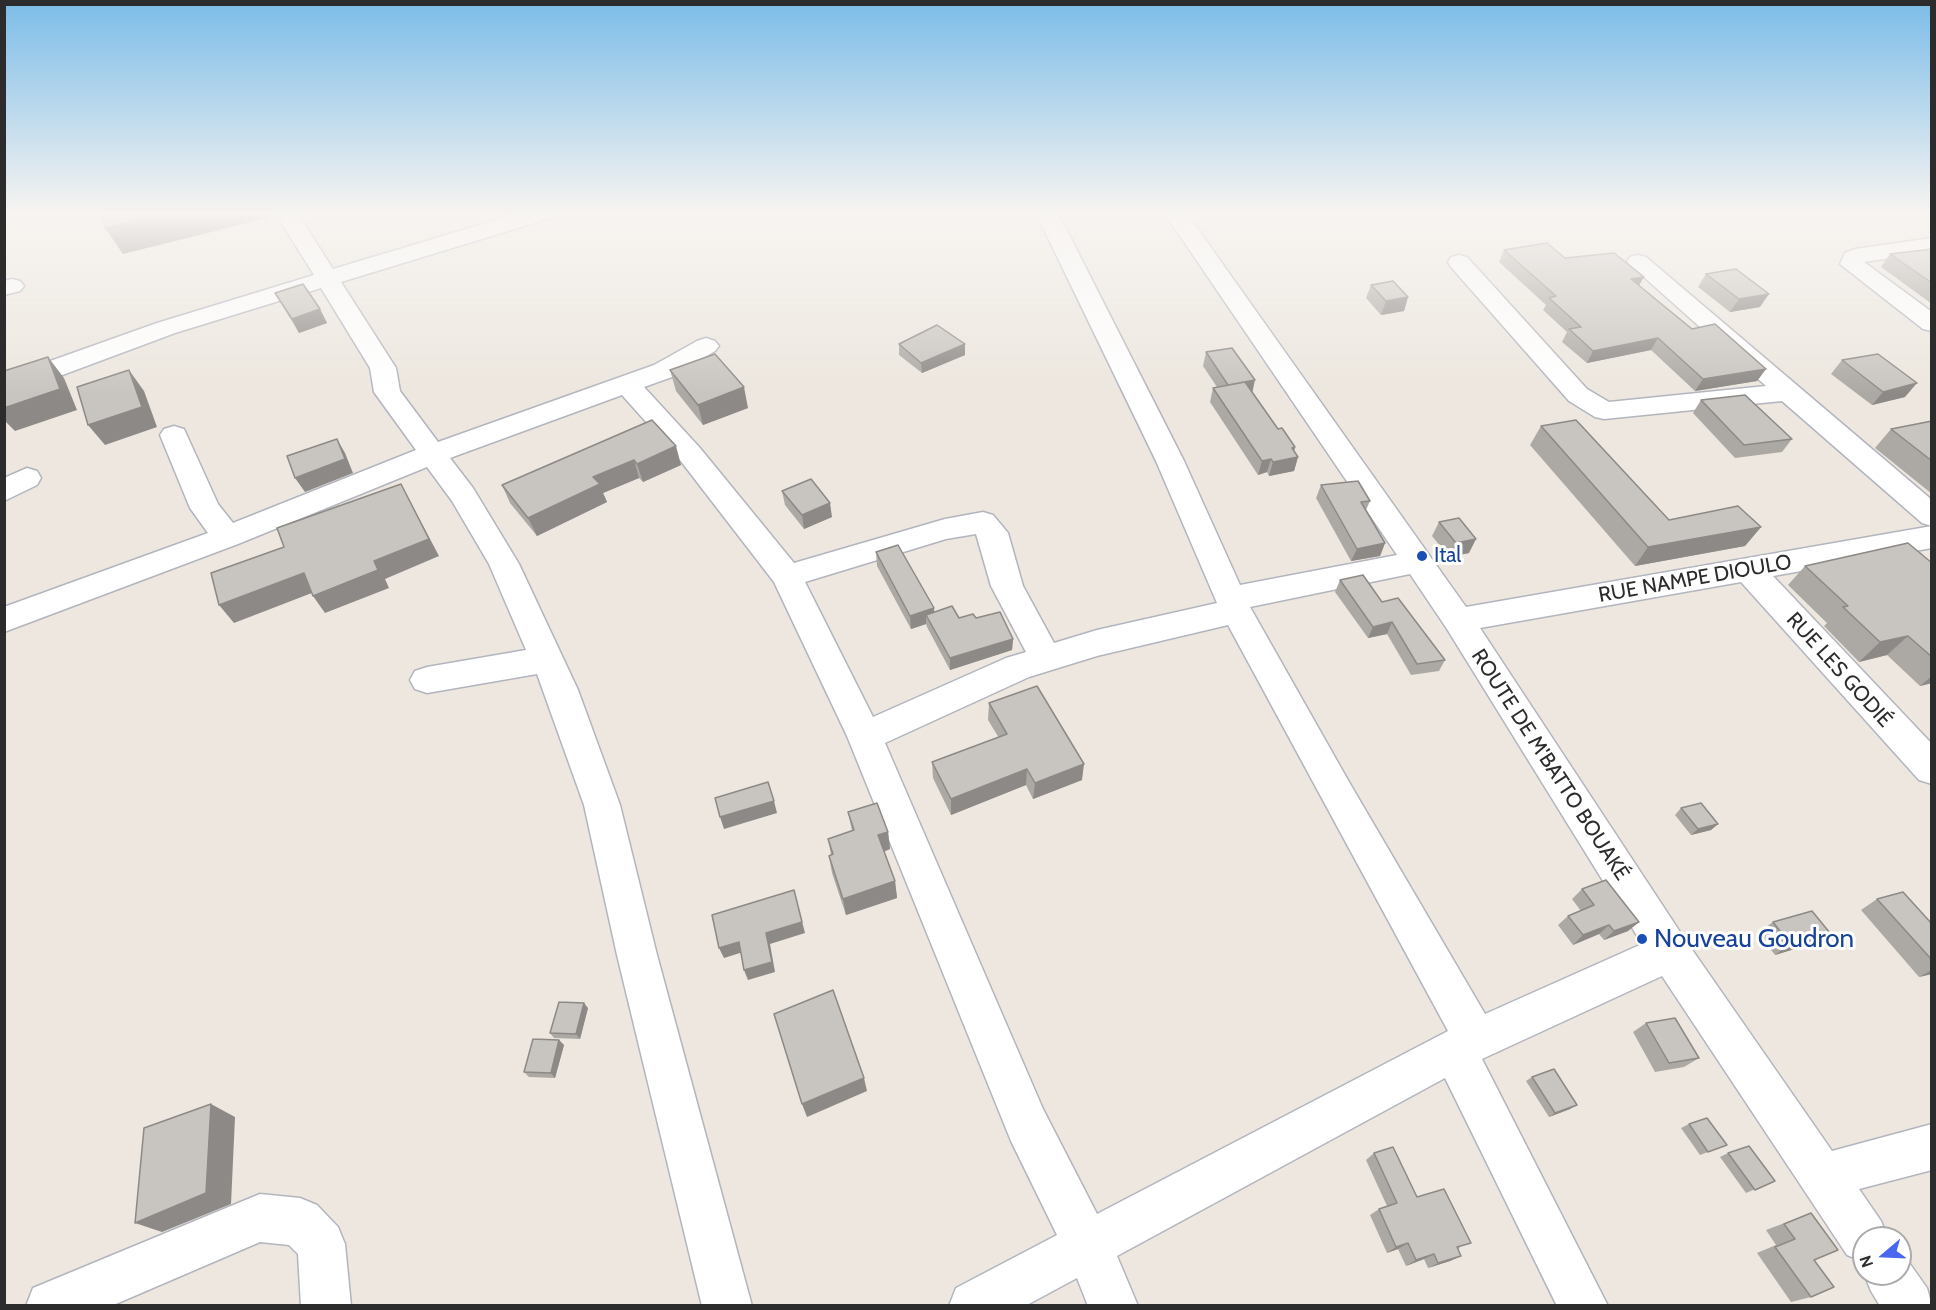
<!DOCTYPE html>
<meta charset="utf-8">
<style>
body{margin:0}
#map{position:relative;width:1936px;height:1310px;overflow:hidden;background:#ede7df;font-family:Cabin,sans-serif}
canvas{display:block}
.frame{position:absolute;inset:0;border:6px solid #2c2c2c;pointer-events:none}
.north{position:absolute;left:1852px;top:1226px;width:60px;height:60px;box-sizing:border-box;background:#fff;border:2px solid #ababab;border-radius:50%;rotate:251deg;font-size:16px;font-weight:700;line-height:24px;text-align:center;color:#2c2c2c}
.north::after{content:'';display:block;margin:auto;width:21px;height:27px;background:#4a67ef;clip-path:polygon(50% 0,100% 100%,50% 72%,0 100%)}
</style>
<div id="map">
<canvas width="1936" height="1310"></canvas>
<div class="frame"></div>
<div class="north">N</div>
</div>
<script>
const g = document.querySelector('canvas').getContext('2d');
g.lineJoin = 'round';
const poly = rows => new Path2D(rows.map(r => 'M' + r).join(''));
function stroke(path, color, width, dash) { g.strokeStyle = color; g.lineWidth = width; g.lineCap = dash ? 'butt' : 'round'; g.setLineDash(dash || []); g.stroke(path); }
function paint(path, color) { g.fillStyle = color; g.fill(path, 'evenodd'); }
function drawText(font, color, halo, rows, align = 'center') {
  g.font = font + ' Cabin,sans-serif'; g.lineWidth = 6; g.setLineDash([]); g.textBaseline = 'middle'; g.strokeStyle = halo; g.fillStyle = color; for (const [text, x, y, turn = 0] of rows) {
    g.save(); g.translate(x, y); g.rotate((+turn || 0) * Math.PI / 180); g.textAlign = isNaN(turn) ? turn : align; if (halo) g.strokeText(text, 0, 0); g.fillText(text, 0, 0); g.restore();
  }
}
const minor = poly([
 [274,211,296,211,333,269,526,211,560,211,557,216,341,282,396,368,400,391,438,442,654,365,697,341,706,338,715,341,719,346,715,351,672,377,644,387,700,448,794,563,945,519,983,512,993,515,1008,533,1023,586,1054,643,1097,630,1217,603,1156,461,1035,211,1057,211,1184,461,1240,585,1397,555,1163,211,1185,211,1466,607,1932,526,1932,548,1773,576,1932,744,1932,784,1919,780,1741,582,1480,628,1684,938,1832,1151,1932,1124,1932,1170,1859,1189,1881,1221,1888,1238,1864,1238,1864,1262,1847,1255,1662,976,1482,1059,1608,1306,1557,1306,1445,1078,1117,1256,1138,1306,1088,1306,1077,1278,1025,1306,949,1306,956,1288,1057,1235,1011,1141,847,736,774,582,680,460,622,395,450,458,473,488,519,564,578,690,620,805,657,955,752,1306,702,1306,617,955,584,805,537,674,427,693,415,689,410,680,415,671,427,667,526,650,489,564,452,501,427,467,238,544,4,632,4,607,208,533,190,508,160,435,164,429,174,426,184,429,218,504,233,523,416,450,374,392,370,368,321,288,175,333,57,377,4,391,4,375,39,365,157,323,314,275,274,211],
 [976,534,991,586,1026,652,1006,658,873,717,805,582,946,539,976,534],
 [1410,574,1447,629,1642,944,1485,1014,1349,782,1250,607,1410,574],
 [1228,625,1448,1031,1097,1214,1043,1109,885,743,1029,677,1097,656,1228,625],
 [1932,238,1932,252,1864,262,1932,312,1932,331,1923,329,1840,264,1845,253,1855,249,1932,238],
 [1459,255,1467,257,1587,389,1609,402,1766,386,1627,262,1630,257,1638,255,1646,257,1932,500,1932,526,1922,523,1782,401,1604,419,1595,417,1569,401,1451,267,1448,262,1451,257,1459,255],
 [12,279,20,281,24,286,20,291,4,295,4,281,12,279],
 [27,468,37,471,41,478,37,485,4,501,4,478,27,468],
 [260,1194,300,1198,317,1205,338,1227,345,1244,351,1306,301,1306,298,1254,289,1245,260,1242,111,1306,26,1306,33,1288,260,1194],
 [1900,1255,1905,1257,1927,1288,1932,1306,1880,1306,1871,1291,1864,1274,1864,1273,1900,1274,1900,1255]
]);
stroke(minor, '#b3b5be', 3);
paint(minor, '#fff');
paint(poly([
 [1932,249,1932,304,1881,267,1890,254],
 [1504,250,1565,258,1639,285,1692,329,1766,369,1757,381,1695,391,1651,350,1587,363,1562,342,1567,332,1543,310,1546,305,1499,262],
 [1706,274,1760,307,1730,312,1698,287],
 [1371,285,1408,297,1404,311,1381,315,1366,298],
 [275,293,320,309,327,323,299,333],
 [899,344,965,355,922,373,899,355],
 [1206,352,1252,392,1278,429,1295,447,1294,451,1298,457,1294,471,1269,476,1267,472,1258,475,1210,402,1213,388,1217,387,1203,366],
 [1842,360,1905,397,1872,405,1831,374],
 [670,370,748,408,703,425,676,391],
 [1701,400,1792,439,1782,452,1735,458,1693,413],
 [652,420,681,465,643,482,639,478,603,493,607,502,537,536,510,503,502,485],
 [1932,421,1932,494,1875,448,1891,429],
 [1541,426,1669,520,1761,527,1745,546,1635,566,1530,445],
 [1321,485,1370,501,1366,510,1385,543,1380,556,1351,561,1316,498],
 [782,491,832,517,804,529,785,505],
 [1439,522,1469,553,1449,557,1432,536],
 [876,552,934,612,959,618,976,618,1013,639,1012,650,950,670,927,627,926,624,911,629,877,566],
 [1932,563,1932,683,1920,686,1887,655,1859,662,1824,626,1827,623,1788,585,1805,566],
 [1340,580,1382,602,1445,660,1439,671,1411,675,1387,634,1368,638,1335,592],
 [989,703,1082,780,1033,799,1026,785,951,815,933,778,932,762,999,738,988,720],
 [1681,808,1718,824,1711,830,1691,835,1675,815],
 [848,812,888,832,890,849,884,851,895,881,897,898,846,915,832,873,829,856,831,855,828,839,852,831],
 [1582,889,1639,922,1628,931,1604,940,1599,934,1573,945,1558,925,1568,916,1581,911,1572,899],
 [1877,899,1932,924,1932,974,1919,977,1861,910],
 [1773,922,1830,933,1814,943,1775,955,1758,933],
 [588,1008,580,1039,554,1038,550,1033],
 [1646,1023,1699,1058,1684,1067,1655,1072,1633,1032],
 [559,1040,564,1045,555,1078,529,1077,524,1072],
 [1532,1077,1570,1109,1549,1117,1526,1081],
 [1689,1124,1727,1145,1700,1155,1681,1128],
 [1374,1153,1417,1197,1460,1248,1458,1249,1461,1256,1450,1261,1428,1268,1424,1259,1406,1266,1398,1249,1387,1253,1370,1215,1379,1209,1387,1206,1366,1160],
 [1728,1153,1775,1181,1746,1193,1720,1157],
 [1811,1213,1814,1260,1811,1297,1791,1302,1757,1253,1776,1245,1766,1230]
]), '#aca9a4');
paint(poly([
 [174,211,269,211,271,217,123,254,105,228],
 [506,211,523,211,507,214],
 [1644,277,1637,289,1631,279],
 [1769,294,1760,307,1730,312,1739,299],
 [1408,297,1404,311,1381,315,1386,301],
 [320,309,327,323,299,333,292,319],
 [1658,338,1651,350,1587,363,1593,351],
 [965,344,965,355,922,373,921,363],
 [48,357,64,378,77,410,15,431,4,420,4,408],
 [1766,369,1757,381,1695,391,1703,379],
 [129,370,144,391,157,427,105,445,88,425],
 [1255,380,1252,394,1228,385],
 [1917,383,1905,397,1872,405,1883,392],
 [744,387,748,408,703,425,698,405],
 [337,439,345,453,353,473,305,492,295,478],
 [676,446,681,465,643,482,637,464],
 [1295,447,1292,459,1298,457,1294,471,1269,476,1273,462,1292,448],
 [1271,459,1267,472,1258,475,1262,461],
 [634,460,639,478,603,493,607,502,537,536,528,518,593,477],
 [401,484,439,556,385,579,389,588,325,613,313,596,374,561],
 [830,503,832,517,804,529,802,515],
 [1761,527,1745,546,1635,566,1648,547],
 [1476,539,1469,553,1449,557,1456,543],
 [1385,543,1380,556,1351,561,1357,549],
 [304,573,317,591,234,623,219,605],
 [934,608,935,621,926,615,926,624,911,629,910,616],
 [1392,622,1387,634,1368,638,1373,627],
 [1908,636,1887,655,1859,662,1880,642],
 [1013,639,1012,650,950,670,950,658],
 [1932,676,1932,683,1920,686],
 [1084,764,1082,780,1033,799,1035,783],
 [1027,769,1026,785,951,815,951,799],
 [774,801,777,813,724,829,720,817],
 [1718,824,1711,830,1691,835,1698,829],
 [888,832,890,849,881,853,878,835],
 [895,881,897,898,846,915,843,899],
 [794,890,805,933,770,944,775,972,748,980,744,970],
 [1639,922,1628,931,1604,940,1614,931],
 [1609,925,1599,934,1573,945,1583,935],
 [1830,933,1814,943,1775,955,1790,944],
 [739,942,743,952,724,958,719,948],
 [1932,970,1932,974,1919,977],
 [584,1003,588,1008,580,1039,576,1034],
 [559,1040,564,1045,555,1078,551,1073],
 [864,1078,867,1091,807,1117,802,1104],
 [211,1104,235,1117,231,1204,162,1232,135,1223],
 [1577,1105,1570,1109,1549,1117,1555,1113],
 [1408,1243,1398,1249,1387,1253,1396,1247],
 [1434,1254,1424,1259,1406,1266,1416,1260],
 [1461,1256,1450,1261,1428,1268,1438,1263]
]), '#8c8986');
const building = poly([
 [100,211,174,211,105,228,100,211],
 [1547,243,1565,258,1614,253,1644,277,1631,279,1692,329,1715,324,1766,369,1703,379,1658,338,1593,351,1569,329,1581,327,1549,298,1556,296,1504,250,1547,243],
 [1932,249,1932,283,1890,254,1932,249],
 [1736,269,1769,294,1739,299,1706,274,1736,269],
 [1393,281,1408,297,1386,301,1371,285,1393,281],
 [303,284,320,309,292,319,275,293,303,284],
 [937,325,965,344,921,363,899,344,937,325],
 [1232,348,1255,380,1228,385,1206,352,1232,348],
 [715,354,744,387,698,405,670,370,715,354],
 [1878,354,1917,383,1883,392,1842,360,1878,354],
 [48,357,60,389,4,408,4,371,48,357],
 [129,370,142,407,88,425,77,387,129,370],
 [1245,382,1278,429,1282,428,1295,447,1292,448,1298,457,1273,462,1271,459,1262,461,1213,388,1245,382],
 [1745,395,1792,439,1744,445,1701,400,1745,395],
 [652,420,676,446,637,464,634,460,593,477,600,484,528,518,502,485,652,420],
 [1576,420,1669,520,1738,506,1761,527,1648,547,1541,426,1576,420],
 [1932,421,1932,461,1891,429,1932,421],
 [337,439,345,459,295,478,287,456,337,439],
 [811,479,830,503,802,515,782,491,811,479],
 [1358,481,1370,501,1361,502,1385,543,1357,549,1321,485,1358,481],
 [401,484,429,539,374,561,378,570,313,596,304,573,219,605,211,573,284,547,277,528,401,484],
 [1459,518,1476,539,1456,543,1439,522,1459,518],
 [1908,543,1932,563,1932,657,1908,636,1880,642,1843,607,1848,606,1805,566,1908,543],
 [898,545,934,608,910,616,876,552,898,545],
 [1363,575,1382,602,1398,598,1445,660,1417,664,1392,622,1373,627,1340,580,1363,575],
 [952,606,959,618,973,614,976,618,1000,612,1013,639,950,658,926,615,952,606],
 [1037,686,1084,764,1035,783,1027,769,951,799,932,762,1007,734,989,703,1037,686],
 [768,782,774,801,720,817,715,798,768,782],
 [877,803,888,832,878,835,895,881,843,899,829,856,833,854,828,839,854,830,848,812,877,803],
 [1701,803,1718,824,1698,829,1681,808,1701,803],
 [1606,880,1639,922,1614,931,1609,925,1583,935,1568,916,1594,905,1582,889,1606,880],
 [794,890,802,922,766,933,772,962,744,970,739,942,719,948,712,915,794,890],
 [1903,892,1932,924,1932,960,1877,899,1903,892],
 [1812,911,1830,933,1790,944,1773,922,1812,911],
 [833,990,864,1078,802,1104,774,1014,833,990],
 [559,1002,584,1003,576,1034,550,1033,559,1002],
 [1675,1018,1699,1058,1669,1063,1646,1023,1675,1018],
 [533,1039,559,1040,551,1073,524,1072,533,1039],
 [1554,1069,1577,1105,1555,1113,1532,1077,1554,1069],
 [211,1104,206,1193,135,1223,144,1128,211,1104],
 [1707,1118,1727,1145,1708,1152,1689,1124,1707,1118],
 [1749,1146,1775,1181,1755,1190,1728,1153,1749,1146],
 [1393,1147,1417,1197,1444,1189,1471,1243,1457,1247,1461,1256,1438,1263,1434,1254,1416,1260,1408,1243,1396,1247,1379,1209,1397,1203,1374,1153,1393,1147],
 [1811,1213,1838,1250,1814,1260,1834,1287,1811,1297,1775,1247,1795,1239,1784,1224,1811,1213]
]);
paint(building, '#c8c4bf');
stroke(building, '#8c8986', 1.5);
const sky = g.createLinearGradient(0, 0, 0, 394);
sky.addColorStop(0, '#7bbce8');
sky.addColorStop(0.54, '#f7f4f1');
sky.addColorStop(1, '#f7f4f100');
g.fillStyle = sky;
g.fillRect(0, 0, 1936, 394);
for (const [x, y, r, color] of [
 [1422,556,6,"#1a4fb4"],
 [1642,939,6,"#1a4fb4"]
]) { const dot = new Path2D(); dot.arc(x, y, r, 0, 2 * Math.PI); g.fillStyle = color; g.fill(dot); stroke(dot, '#fff', 2); }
drawText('21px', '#164399', '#fff', [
 ["Ital",1434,556]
], 'left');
drawText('21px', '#2c2c2c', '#fff', [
 ["RUE NAMPE DIOULO",1695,579,-10],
 ["RUE LES GODIÉ",1839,670,48],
 ["ROUTE DE M'BATTO BOUAKÉ",1550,765,57]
]);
drawText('26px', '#164399', '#fff', [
 ["Nouveau Goudron",1654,939]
], 'left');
</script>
